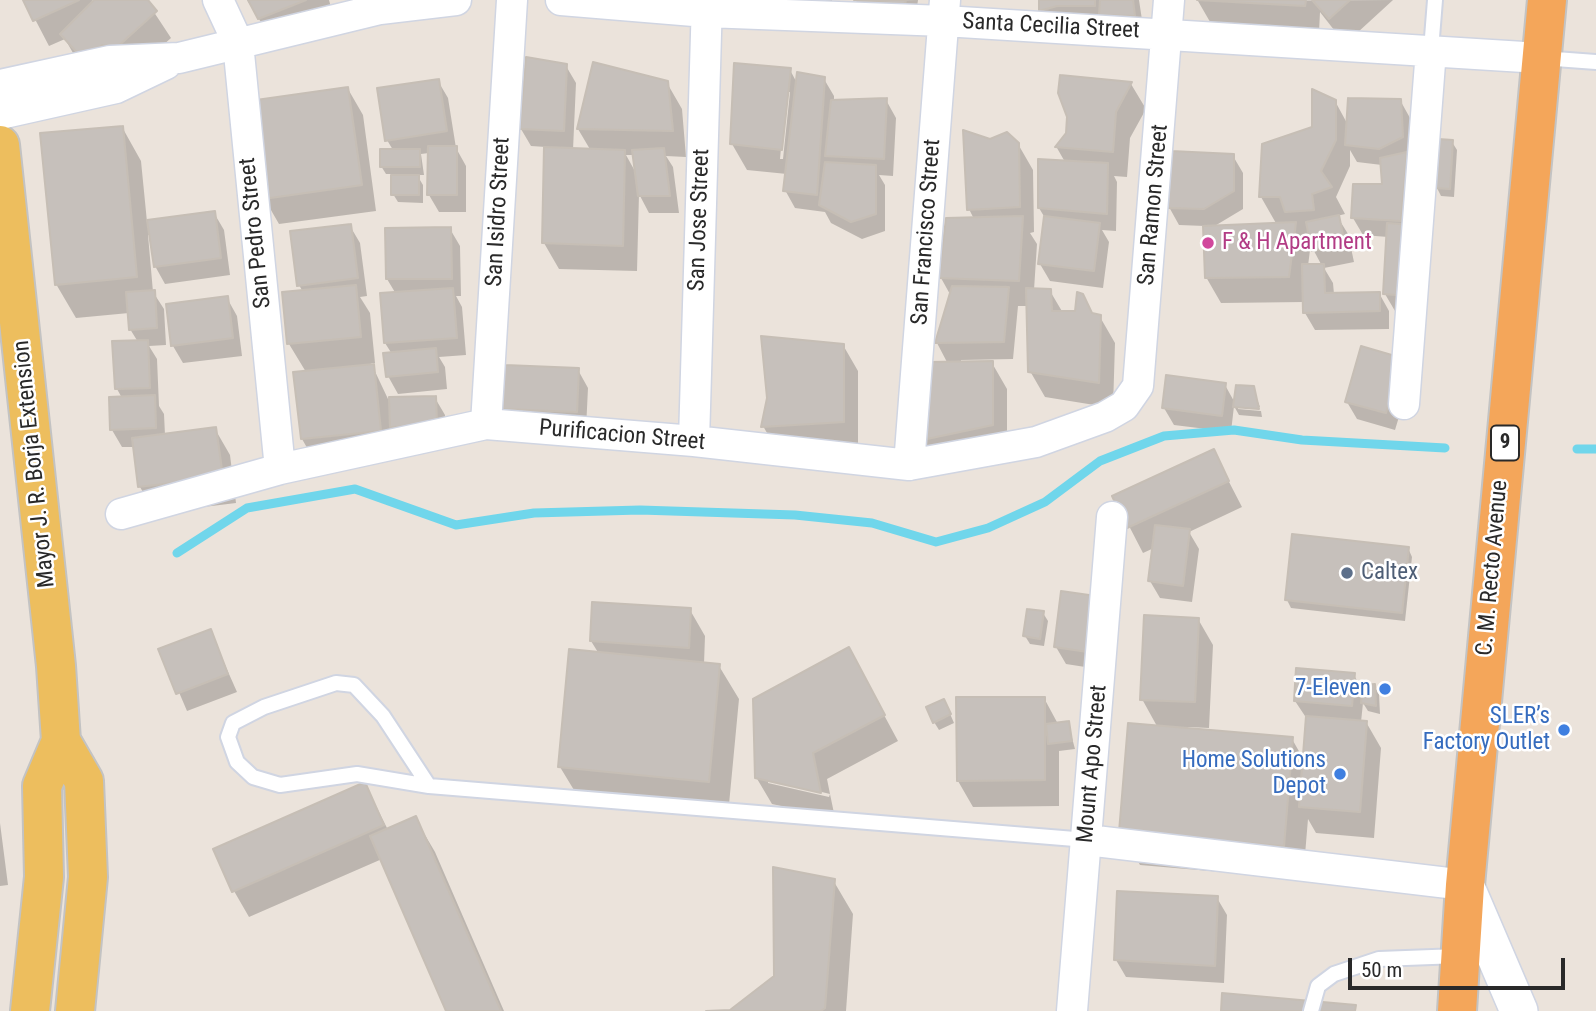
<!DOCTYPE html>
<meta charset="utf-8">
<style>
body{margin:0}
#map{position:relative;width:1596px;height:1011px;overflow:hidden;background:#ebe3db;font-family:"Roboto Condensed",sans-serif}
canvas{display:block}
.scale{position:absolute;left:1348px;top:958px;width:217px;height:32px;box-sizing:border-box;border:4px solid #292929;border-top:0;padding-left:9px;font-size:21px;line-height:24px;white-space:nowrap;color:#292929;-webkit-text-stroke:5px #fff;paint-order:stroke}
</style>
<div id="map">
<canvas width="1596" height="1011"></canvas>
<div class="scale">50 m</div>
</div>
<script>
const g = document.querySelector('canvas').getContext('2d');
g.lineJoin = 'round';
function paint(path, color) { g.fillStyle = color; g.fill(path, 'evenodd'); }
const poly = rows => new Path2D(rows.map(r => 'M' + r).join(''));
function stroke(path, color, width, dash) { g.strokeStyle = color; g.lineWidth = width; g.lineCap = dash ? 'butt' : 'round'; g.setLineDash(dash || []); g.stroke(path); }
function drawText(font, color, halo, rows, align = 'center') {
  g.font = font + ' "Roboto Condensed",sans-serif'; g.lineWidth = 5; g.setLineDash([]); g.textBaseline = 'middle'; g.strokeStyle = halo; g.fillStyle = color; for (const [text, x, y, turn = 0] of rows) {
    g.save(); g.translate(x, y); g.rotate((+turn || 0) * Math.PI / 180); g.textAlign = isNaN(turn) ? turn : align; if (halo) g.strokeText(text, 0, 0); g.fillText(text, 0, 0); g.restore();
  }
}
paint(poly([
 [25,0,92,0,94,3,97,0,146,0,171,38,131,74,77,60,65,39,49,46],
 [247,0,329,0,332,11,269,35],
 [753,0,832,0,832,16],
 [918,0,915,21,866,18,856,1],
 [1040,0,1139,0,1144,33,1050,28,1040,11],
 [1393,0,1345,44,1320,12,1319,32,1213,27,1198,1],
 [566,66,576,83,573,150,591,151,578,129,667,83,682,109,686,157,666,156,673,167,679,213,649,213,639,194,637,271,559,269,544,243,546,147,531,146,521,129],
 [626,155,634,155,636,173],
 [790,70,797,83,824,79,834,96,834,102,886,100,896,118,893,176,879,175,885,185,885,231,862,239,831,223,825,212,795,208,785,190,787,174,747,170,732,144],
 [786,92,790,92,783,159,780,159],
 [1062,77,1131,84,1146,109,1130,138,1127,177,1114,176,1117,182,1116,231,1102,230,1109,242,1103,288,1050,281,1040,264,1045,218,1039,208,1065,162,1057,148,1068,134,1068,117],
 [438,81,448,98,456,148,466,166,466,212,439,212,429,195,429,153,421,154,424,175,417,175,423,185,423,203,398,202,393,194,393,174,386,174,381,166,393,150,387,140],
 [348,89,363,115,376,211,279,224,264,198],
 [1400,100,1410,118,1412,155,1407,157,1416,171,1418,313,1395,311,1385,294,1388,237,1363,235,1353,218,1384,186,1382,165,1357,162,1350,150,1350,166,1336,197,1345,214,1337,216,1348,234,1354,262,1324,268,1333,283,1334,294,1379,293,1389,311,1389,329,1315,330,1305,313,1305,302,1221,303,1206,277,1205,226,1179,225,1169,207,1233,156,1243,173,1243,209,1213,227,1277,225,1261,197,1335,101,1348,125],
 [1311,237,1314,251,1322,266,1308,266,1310,250,1303,238],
 [122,127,141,161,147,222,214,213,224,230,230,275,165,284,155,266,151,235,148,235,153,292,164,309,166,345,149,346,157,359,159,406,164,414,165,435,215,429,230,455,236,503,155,513,140,487,135,447,122,447,112,430,122,398,117,389,138,342,130,329,129,313,76,318,56,284],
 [990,141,1018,144,1033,170,1034,232,1030,233,1037,244,1034,290,1050,291,1063,313,1076,313,1082,295,1093,315,1100,317,1115,343,1113,408,1045,397,1030,371,1028,306,1018,306,1013,359,961,360,961,364,992,363,1007,389,1007,451,939,466,924,440,948,364,937,343,951,296,941,278,974,219,969,209],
 [1452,142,1457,150,1454,197,1441,196,1437,188],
 [350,226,360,243,367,296,360,297,370,313,375,363,371,363,388,399,435,398,445,415,446,443,402,444,391,425,395,457,317,465,302,439,306,372,289,344,303,292,299,285],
 [450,229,460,246,461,296,456,296,462,307,466,355,439,357,445,367,447,389,398,394,388,376,392,354,385,343,396,294,387,279],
 [227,298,237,316,242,356,183,363,173,346],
 [843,345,858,371,858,448,778,452,763,426],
 [578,370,588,388,586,429,515,426,505,408],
 [1411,377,1395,430,1357,419,1347,402],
 [1225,385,1235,403,1253,388,1260,407,1238,406,1238,409,1261,411,1262,417,1239,415,1234,406,1231,432,1174,425,1164,408],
 [1213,451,1242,507,1189,532,1199,549,1192,602,1160,598,1150,581,1154,548,1143,553,1114,497],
 [1408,548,1412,557,1405,621,1291,608,1287,600],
 [1095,597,1098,669,1066,664,1056,647],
 [690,610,705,636,704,664,719,666,739,699,728,815,580,800,560,767,599,654,591,641],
 [1043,613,1048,621,1044,646,1030,644,1025,636],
 [1198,619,1213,645,1209,728,1188,727,1187,730,1292,739,1304,760,1307,719,1295,701,1354,675,1364,693,1374,686,1379,694,1380,714,1368,711,1363,703,1361,722,1366,722,1381,748,1374,838,1316,833,1308,819,1303,879,1140,865,1121,832,1158,728,1142,699],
 [210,631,237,692,187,711,161,650],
 [863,676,898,741,827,779,830,794,768,779,768,783,829,797,830,794,835,818,772,804,756,777],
 [1044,698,1058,724,1068,723,1075,749,1059,751,1059,806,973,807,958,781],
 [948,709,954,723,939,730,934,722],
 [365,784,388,830,415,818,435,852,504,1011,448,1011,382,859,249,917,234,891],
 [0,823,8,885,0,886],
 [833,880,853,914,846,1011,732,1011,776,977],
 [1217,898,1227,915,1224,983,1126,977,1116,960]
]), '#0003');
stroke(poly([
 [1577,449,1596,449],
 [177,553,247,508,355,489,456,525,534,513,640,510,795,515,872,523,936,542,988,528,1045,502,1100,461,1164,436,1234,430,1302,440,1445,448]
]), '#70d6eb', 9);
const building = poly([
 [23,0,79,0,33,21,23,0],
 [94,0,148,0,157,11,115,49,102,45,84,60,60,34,94,0],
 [248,0,306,0,258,19,248,0],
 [854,0,906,0,905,4,854,0],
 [1039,0,1095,0,1095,6,1057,6,1039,11,1039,0],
 [1100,0,1133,0,1135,16,1099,15,1100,0],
 [1197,0,1306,0,1305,6,1197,0],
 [1312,0,1350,0,1329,19,1312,0],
 [526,57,567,64,564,131,520,129,526,57],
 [593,62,668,81,673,131,577,129,593,62],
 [734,63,791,68,782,150,730,144,734,63],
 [797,72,825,77,817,195,783,191,797,72],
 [1060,75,1132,82,1116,112,1113,152,1055,147,1066,133,1067,117,1058,93,1060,75],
 [439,79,447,131,385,141,377,88,439,79],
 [348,87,362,185,263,199,249,101,348,87],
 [1312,89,1336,100,1336,140,1321,171,1332,187,1312,194,1314,210,1285,212,1280,197,1259,197,1262,144,1312,127,1312,89],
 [887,98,884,159,825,156,831,100,887,98],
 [1348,98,1401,99,1403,137,1379,149,1345,145,1348,98],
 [123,126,137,277,55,285,40,133,123,126],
 [963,130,990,139,1007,132,1019,143,1020,207,967,210,963,130],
 [1438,139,1453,140,1450,189,1435,188,1438,139],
 [428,146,457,146,457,195,427,195,428,146],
 [544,147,625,150,623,246,542,243,544,147],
 [664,148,670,196,638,196,632,150,664,148],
 [380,149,420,149,420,167,380,167,380,149],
 [1171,151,1234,154,1234,191,1204,209,1167,208,1171,151],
 [1407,152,1401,221,1351,218,1353,184,1382,184,1380,158,1407,152],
 [1038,159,1108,163,1107,214,1038,208,1038,159],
 [825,162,876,165,876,214,851,222,819,205,825,162],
 [391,175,419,175,419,195,391,195,391,175],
 [215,211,221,258,154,267,147,220,215,211],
 [1339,215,1345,245,1312,251,1306,222,1339,215],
 [1023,216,1019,281,939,278,946,218,1023,216],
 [1044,216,1100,223,1094,271,1038,264,1044,216],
 [1296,222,1289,277,1205,278,1203,226,1296,222],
 [1387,223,1413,225,1409,296,1383,294,1387,223],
 [351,224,358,278,297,286,290,231,351,224],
 [451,227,452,279,386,279,385,228,451,227],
 [1302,264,1324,264,1325,293,1380,292,1380,311,1303,313,1302,264],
 [356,285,361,337,287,344,282,292,356,285],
 [952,286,1009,287,1004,342,935,343,952,286],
 [453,288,457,338,384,343,380,293,453,288],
 [1026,288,1051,289,1052,311,1075,311,1077,292,1083,294,1092,313,1101,315,1099,383,1028,372,1026,288],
 [155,290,157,328,129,330,126,292,155,290],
 [228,296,233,338,171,346,166,304,228,296],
 [761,336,844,344,844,422,761,427,767,398,761,336],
 [148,340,150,388,115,389,112,341,148,340],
 [1361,346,1402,358,1386,413,1345,402,1361,346],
 [436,348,438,372,386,377,383,353,436,348],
 [993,361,993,425,922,440,928,362,993,361],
 [374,364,381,431,301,439,293,372,374,364],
 [505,365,579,368,577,412,503,409,505,365],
 [1166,375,1226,383,1222,416,1162,408,1166,375],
 [1236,385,1254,386,1259,409,1233,407,1236,385],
 [155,395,156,428,110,430,109,397,155,395],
 [436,396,437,426,390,427,389,397,436,396],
 [216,427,223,477,138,487,132,438,216,427],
 [1214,449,1229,481,1127,528,1112,496,1214,449],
 [1155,525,1190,529,1183,586,1148,581,1155,525],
 [1292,534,1409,547,1402,613,1285,600,1292,534],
 [1061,591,1096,596,1088,652,1054,647,1061,591],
 [592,602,691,608,689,648,590,641,592,602],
 [1027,609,1044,611,1040,639,1023,636,1027,609],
 [1144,615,1199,618,1195,702,1140,700,1144,615],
 [211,629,228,674,176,694,158,649,211,629],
 [849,647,885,715,813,753,821,793,755,778,753,699,849,647],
 [569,649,720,664,709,782,558,767,569,649],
 [1296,668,1355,673,1352,706,1294,701,1296,668],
 [1375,684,1376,706,1361,703,1363,685,1375,684],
 [956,697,1045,697,1045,780,957,781,956,697],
 [944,699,951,714,933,723,926,707,944,699],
 [1306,716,1367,721,1360,812,1299,807,1306,716],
 [1069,721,1072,741,1048,744,1046,724,1069,721],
 [1128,723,1293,737,1284,846,1119,832,1128,723],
 [365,782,384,825,232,892,213,849,365,782],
 [416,816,501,1011,446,1011,370,836,416,816],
 [773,867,835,879,825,1008,821,1011,706,1011,730,1010,774,976,773,867],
 [1117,891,1218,896,1215,966,1114,960,1117,891],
 [1222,993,1356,1005,1355,1011,1221,1011,1222,993]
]);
paint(building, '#c6c0bb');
stroke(building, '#c6beb5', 2);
const service = poly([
 [1431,50,1435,0],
 [1542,58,1596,62],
 [429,786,383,716,354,685,336,683,264,707,233,723,228,737,237,762,253,777,280,785,357,774,429,786,1087,840],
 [1311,1011,1318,986,1334,974,1379,959,1459,956]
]);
const minor = poly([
 [218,0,238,43,280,469],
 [561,0,706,12,944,21,1540,58],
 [0,85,110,61,179,58,380,9,456,0],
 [0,114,116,88,166,64],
 [1404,404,1431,50],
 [486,424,512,0],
 [694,441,707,0],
 [909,465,945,0],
 [121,514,280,469,486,424,694,441,909,465,1036,442,1105,417,1124,406,1138,386,1169,0],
 [1087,840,1465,885],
 [1072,1011,1112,517]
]);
const tertiary = poly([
 [1465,885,1519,1011]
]);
const primary = poly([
 [0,145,56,666,61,741,42,786,44,877,30,1011],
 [61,741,84,781,88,877,75,1011]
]);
const trunk = poly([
 [1457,1011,1465,885,1547,0]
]);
stroke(service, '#d0d5e2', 18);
stroke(minor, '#d0d5e2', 33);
stroke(tertiary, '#d0d5e2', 40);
stroke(primary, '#c3c3c3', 42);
stroke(trunk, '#c3c3c3', 42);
stroke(service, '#fff', 14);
stroke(minor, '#fff', 30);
stroke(tertiary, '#fff', 37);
stroke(primary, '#edbe5e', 38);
stroke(trunk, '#f4a65a', 38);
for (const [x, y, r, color] of [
 [1208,243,7,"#d1479c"],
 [1347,573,7,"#5c6f8a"],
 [1385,689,7,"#3f7fe0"],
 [1564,730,7,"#3f7fe0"],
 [1340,774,7,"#3f7fe0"]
]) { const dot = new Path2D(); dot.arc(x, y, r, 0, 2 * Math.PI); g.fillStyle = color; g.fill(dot); stroke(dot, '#fff', 2.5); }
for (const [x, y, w] of [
 [1505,443,28]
]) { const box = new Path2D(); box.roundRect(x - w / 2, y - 17.5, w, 35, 5); g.fillStyle = '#fff'; g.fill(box); stroke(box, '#292929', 2); }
drawText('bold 21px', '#292929', null, [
 ["9",1505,443]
]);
drawText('23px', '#292929', '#fff', [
 ["Santa Cecilia Street",1051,27,3],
 ["San Ramon Street",1154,205,-85],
 ["San Isidro Street",499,212,-87],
 ["San Jose Street",700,220,-88],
 ["San Francisco Street",927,232,-86],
 ["San Pedro Street",256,233,-96],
 ["Purificacion Street",622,436,5],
 ["Mayor J. R. Borja Extension",35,464,-96],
 ["C. M. Recto Avenue",1493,568,-85],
 ["Mount Apo Street",1093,764,-85]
]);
drawText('23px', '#b23c85', '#fff', [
 ["F & H Apartment",1222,243]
], 'left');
drawText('23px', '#4e5e75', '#fff', [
 ["Caltex",1361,573]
], 'left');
drawText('23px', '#366cbe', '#fff', [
 ["7-Eleven",1371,689],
 ["SLER’s",1550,717],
 ["Factory Outlet",1550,743],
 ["Home Solutions",1326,761],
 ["Depot",1326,787]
], 'right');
</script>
